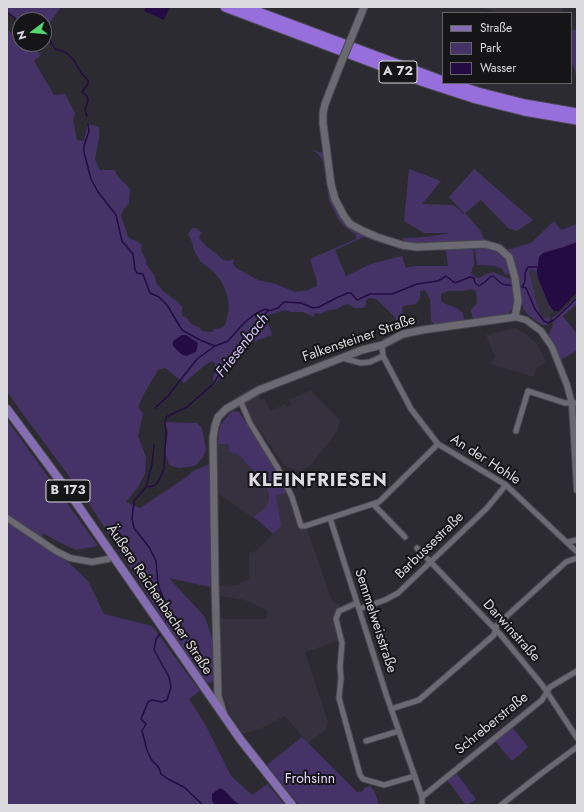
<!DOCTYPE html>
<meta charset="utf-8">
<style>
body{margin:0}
#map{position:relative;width:584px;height:812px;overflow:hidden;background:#2d2b32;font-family:Jost,sans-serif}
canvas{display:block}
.frame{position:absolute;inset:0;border:8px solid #dbdade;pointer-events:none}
.legend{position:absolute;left:442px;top:12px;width:130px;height:72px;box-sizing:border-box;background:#151417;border:1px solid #646367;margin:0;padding:5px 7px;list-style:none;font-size:12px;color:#dbdade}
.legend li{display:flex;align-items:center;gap:8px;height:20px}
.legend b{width:20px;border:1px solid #646367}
.north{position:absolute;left:12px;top:12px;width:40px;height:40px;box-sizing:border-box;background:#151417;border:1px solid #646367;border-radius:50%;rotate:254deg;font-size:11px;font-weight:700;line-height:16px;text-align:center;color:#dbdade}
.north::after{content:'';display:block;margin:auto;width:14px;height:18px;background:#55d671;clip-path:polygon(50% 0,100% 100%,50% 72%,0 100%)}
</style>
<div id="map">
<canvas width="584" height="812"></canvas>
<div class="frame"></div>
<ul class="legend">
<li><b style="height:5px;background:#856db1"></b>Straße</li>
<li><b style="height:11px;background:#453368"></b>Park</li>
<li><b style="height:11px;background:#240b43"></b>Wasser</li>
</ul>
<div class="north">N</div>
</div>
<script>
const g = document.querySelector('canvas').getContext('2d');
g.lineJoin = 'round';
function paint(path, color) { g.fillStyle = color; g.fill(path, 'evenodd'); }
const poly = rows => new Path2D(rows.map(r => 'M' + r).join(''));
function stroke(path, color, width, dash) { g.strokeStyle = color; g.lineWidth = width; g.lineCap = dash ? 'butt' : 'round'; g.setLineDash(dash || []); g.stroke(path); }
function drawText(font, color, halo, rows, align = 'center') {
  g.font = font + ' Jost,sans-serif'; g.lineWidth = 4; g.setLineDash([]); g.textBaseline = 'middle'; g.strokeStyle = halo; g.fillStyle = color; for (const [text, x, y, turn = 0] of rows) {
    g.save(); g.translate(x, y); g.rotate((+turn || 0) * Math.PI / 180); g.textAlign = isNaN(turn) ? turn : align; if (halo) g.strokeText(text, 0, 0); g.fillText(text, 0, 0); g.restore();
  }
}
paint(poly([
 [481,7,563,7,563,13,500,13],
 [529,269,537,271,538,278,549,305,554,311,545,319,541,315,537,305],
 [515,328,525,333,537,344,546,362,536,369,534,377,490,364,495,357,486,335],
 [310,390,340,420,337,432,310,466,301,471,286,467,253,422,245,402,256,395,258,396,261,400,265,399,270,411,286,404,287,407,291,405,289,399,299,396],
 [218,444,228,444,229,452,238,453,263,481,269,494,269,501,266,508,253,517,218,494],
 [288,492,301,527,307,529,332,601,341,606,335,613,335,618,341,640,305,652,328,722,326,730,308,743,285,716,260,729,242,734,230,714,222,693,220,677,220,619,267,619,266,610,245,600,219,596,219,587,220,586,239,585,240,582,247,581,249,578,249,553,256,551,281,526,276,496]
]), '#35313e');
paint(poly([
 [7,7,61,7,44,31,44,20,20,20,20,21,7,12],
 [577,29,577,77,571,60,571,31],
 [7,30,20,38,20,44,28,44,41,55,34,61,54,95,65,94,75,113,73,120,77,140,84,141,88,124,99,127,99,138,95,160,100,170,114,170,120,179,126,184,130,190,129,203,124,209,121,215,128,237,131,239,137,241,142,245,141,250,146,260,146,264,154,275,157,284,164,292,178,302,182,307,182,316,187,318,191,324,200,328,202,331,212,332,214,329,221,328,225,325,229,310,228,299,225,289,221,281,214,272,200,261,194,250,192,242,188,234,192,228,196,228,201,232,199,238,207,247,217,254,223,260,229,261,234,259,233,264,236,268,258,280,276,284,295,292,308,290,317,286,317,281,310,259,356,239,356,235,345,227,338,219,329,200,323,162,320,156,316,152,308,149,323,153,331,197,336,209,344,220,353,229,363,235,406,249,403,250,364,237,335,250,346,276,371,264,402,256,406,268,414,266,448,266,446,251,443,245,402,243,403,238,426,237,450,233,424,233,404,221,409,169,441,181,422,204,453,205,460,210,463,214,464,213,449,197,474,169,533,220,517,231,508,228,481,200,465,213,480,230,485,241,476,243,473,249,474,264,471,273,474,276,479,278,486,274,493,272,512,280,515,291,514,303,512,309,508,314,475,321,472,317,471,310,477,303,476,291,471,289,464,291,448,291,441,294,441,300,443,303,457,308,463,313,464,319,462,323,435,326,431,320,430,299,425,290,420,291,420,298,416,304,403,306,402,308,403,314,401,320,396,320,392,314,376,299,370,298,366,300,366,304,364,308,354,308,349,304,344,305,337,309,329,310,320,314,315,313,314,317,303,312,291,312,285,310,266,316,272,335,245,345,216,383,213,380,213,377,215,372,215,363,212,361,205,365,184,383,165,368,158,370,145,392,138,407,143,414,138,436,146,457,145,474,138,487,126,502,140,508,188,476,193,471,210,464,210,587,169,578,205,617,212,638,214,678,212,682,208,683,199,675,88,502,7,392],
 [554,221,561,230,577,224,577,242,564,247,543,253,537,271,529,270,537,305,541,315,545,319,549,316,550,318,549,323,547,325,542,325,528,315,524,310,522,305,520,283,513,258,512,254,507,250,531,243],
 [486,248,492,249,500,253,505,259,511,273,506,275,502,269,496,266,477,265,475,249],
 [577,296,577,304,563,316,577,334,577,350,561,360,566,373,568,382,553,342,548,335,553,326,552,318,561,311],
 [232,411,239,412,274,466,288,492,276,496,279,512,281,526,273,534,260,522,253,517,265,508,269,501,269,494,263,481,238,454,229,452,228,444,218,444,219,431,221,424],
 [7,420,98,546,77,550,67,546,42,533,45,547,68,562,88,581,104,614,152,626,200,691,189,699,206,726,231,776,252,795,267,784,285,805,240,805,232,799,225,791,212,801,215,805,7,805],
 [165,422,197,423,202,428,206,449,203,457,195,466,179,468,169,465,165,452,168,432],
 [512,727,528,747,512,761,495,741],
 [302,737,357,792,363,791,364,788,370,786,375,792,379,805,299,805,267,765],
 [456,773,476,799,468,805,466,805,447,780]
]), '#453368');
paint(poly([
 [146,7,166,7,169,8,164,20,144,11],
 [577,242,577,292,559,311,554,311,549,305,538,278,537,271,539,257,543,253,564,247],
 [182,335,186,335,198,343,196,352,186,356,181,354,173,346,173,341],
 [220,788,225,791,232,799,240,805,215,805,212,801,212,794]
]), '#240b43');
stroke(poly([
 [7,12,20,22],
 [44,39,50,40,55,49,65,52,73,59,82,74,88,80,88,84,82,92,87,96,88,100,85,110,87,116],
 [88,124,89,131,84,146,84,152,91,179,98,192,116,215,122,241,133,254,135,270,137,273,143,274,150,293,159,297,167,305,182,330,200,340,215,346],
 [519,286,526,288,535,309,544,321,548,323,554,320,577,298],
 [523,286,525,281,525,273,528,267,537,267],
 [155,408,168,396,197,359,215,346,228,341,244,323,255,314,265,309,268,310],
 [146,487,152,464,154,445],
 [165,624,168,609,158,585,156,561,149,547,134,528,132,519,134,501,146,487,154,486,158,482,164,469,166,432,165,423,166,417,187,407,213,384,247,334,252,332,265,314,268,311,278,308,284,302,301,303,313,308,319,307,336,298,348,293,351,293,357,300,370,294,392,294,417,284,438,281,446,276,455,283,470,277,474,278,475,283,479,286,485,282,491,276,493,276,502,284,514,286],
 [160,634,156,639,154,650,169,677,171,687,167,700,162,702,152,700,148,702,141,719,146,724,142,731,147,750,151,759,159,768,161,774,168,779,184,787,203,805]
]), '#240b43', 1.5);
const minor = poly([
 [382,345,383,356,411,409,438,444,506,485,577,552],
 [342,358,361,363,370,362,383,356],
 [240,400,250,423,279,470,292,497,301,526,305,526,379,502,438,444],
 [516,431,528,391,565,403,577,403],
 [375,503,375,506,405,537],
 [330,518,387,697,422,797,422,805],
 [568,542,577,540],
 [417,548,500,634,543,686,577,738],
 [357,603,339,611,336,619,342,643,340,667,341,678,339,698,360,775,363,779,384,785,415,776],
 [359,609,385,600,398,593,487,508,506,485],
 [391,709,419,700,494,635,497,625,566,562,577,558],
 [366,741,399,731],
 [422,797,542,700,550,687,577,671],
 [501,805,542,773,577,747]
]);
const tertiary = poly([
 [515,317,526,320,541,331,552,347,567,385,572,404,577,490],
 [7,518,56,551,70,558,92,562,108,559,113,556]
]);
const secondary = poly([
 [355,29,364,7],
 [223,712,218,696,215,582,213,438,215,426,218,417,226,409,259,390,362,350,382,345,403,334,422,330,515,317,518,301,515,278,509,257,499,248,485,244,416,247,402,245,377,237,363,231,350,224,344,216,335,199,331,184,323,123,323,113,325,104,341,63]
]);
const primary = poly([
 [7,409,70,494,240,739,292,805]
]);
const motorway = poly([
 [225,7,424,82,476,99,524,111,577,120],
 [245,7,443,81],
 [450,83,478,92,525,104,577,113]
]);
stroke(minor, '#48474c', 7);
stroke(tertiary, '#48474c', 8);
stroke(secondary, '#48474c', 9);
stroke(primary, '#48474c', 10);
stroke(motorway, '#48474c', 11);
stroke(minor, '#6b6971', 5);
stroke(tertiary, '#6b6971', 6);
stroke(secondary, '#6b6971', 7);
stroke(primary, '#856db1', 8);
stroke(motorway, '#966fdc', 9);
const secondaryBridge = poly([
 [341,63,355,29]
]);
stroke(secondaryBridge, '#48474c', 9, []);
stroke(secondaryBridge, '#6b6971', 7);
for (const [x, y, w] of [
 [398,72,38],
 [68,491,44]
]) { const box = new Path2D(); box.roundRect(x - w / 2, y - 11, w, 22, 3); g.fillStyle = '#151417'; g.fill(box); stroke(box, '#dbdade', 1); }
drawText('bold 13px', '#dbdade', null, [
 ["A 72",398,72],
 ["B 173",68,491]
]);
drawText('14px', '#dbdade', '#151417', [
 ["Falkensteiner Straße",359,339,-19],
 ["An der Hohle",485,460,33],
 ["Barbussestraße",430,546,-44],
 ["Äußere Reichenbacher Straße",159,600,56],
 ["Semmelweisstraße",375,621,72],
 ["Darwinstraße",511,631,48],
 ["Schreberstraße",492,724,-39]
]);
drawText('14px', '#e3d9fe', '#151417', [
 ["Frohsinn",310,780]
]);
drawText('italic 15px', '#d5c5fc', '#151417', [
 ["Friesenbach",243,346,-52]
]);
g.letterSpacing = '1px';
drawText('bold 18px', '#dcdae3', '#151417', [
 ["KLEINFRIESEN",318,482]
]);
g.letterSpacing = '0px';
</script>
